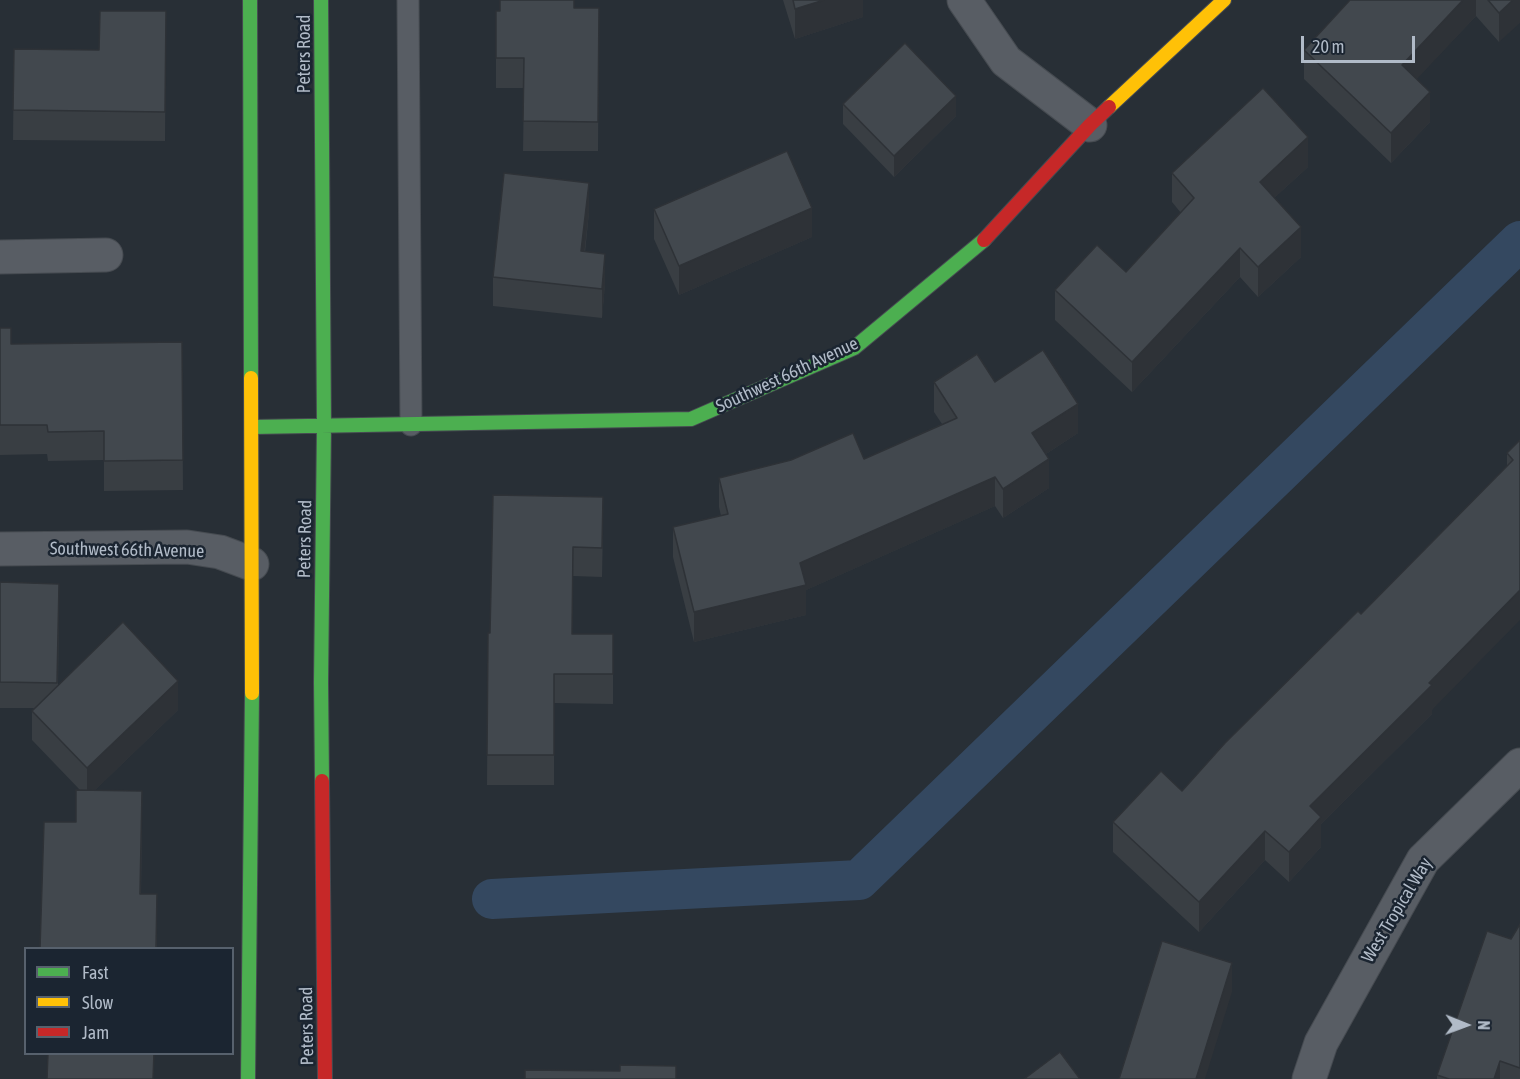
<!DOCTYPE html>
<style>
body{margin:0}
#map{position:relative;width:1520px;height:1079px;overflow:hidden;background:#282f36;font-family:"Asap Condensed",sans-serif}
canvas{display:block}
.legend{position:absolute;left:24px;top:947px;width:210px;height:108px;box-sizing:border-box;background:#1b2531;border:2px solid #57616d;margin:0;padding:8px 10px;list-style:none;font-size:18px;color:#b1bbc8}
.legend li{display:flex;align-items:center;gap:12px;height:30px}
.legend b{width:30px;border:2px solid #57616d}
.north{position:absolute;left:1436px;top:995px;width:60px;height:60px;-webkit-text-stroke:4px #1b2531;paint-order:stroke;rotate:91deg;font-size:16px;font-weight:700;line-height:24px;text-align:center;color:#b1bbc8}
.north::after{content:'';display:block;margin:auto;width:21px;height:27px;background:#b1bbc8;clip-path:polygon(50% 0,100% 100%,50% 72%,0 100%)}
.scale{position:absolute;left:1301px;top:36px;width:114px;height:27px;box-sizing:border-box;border:3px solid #b1bbc8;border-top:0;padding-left:8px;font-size:18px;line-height:21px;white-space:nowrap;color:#b1bbc8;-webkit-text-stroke:4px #1b2531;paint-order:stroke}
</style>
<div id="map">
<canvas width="1520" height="1079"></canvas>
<ul class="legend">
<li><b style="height:8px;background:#4caf50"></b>Fast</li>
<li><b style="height:8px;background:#ffc107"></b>Slow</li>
<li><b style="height:8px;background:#c62828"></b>Jam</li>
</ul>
<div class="north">N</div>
<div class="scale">20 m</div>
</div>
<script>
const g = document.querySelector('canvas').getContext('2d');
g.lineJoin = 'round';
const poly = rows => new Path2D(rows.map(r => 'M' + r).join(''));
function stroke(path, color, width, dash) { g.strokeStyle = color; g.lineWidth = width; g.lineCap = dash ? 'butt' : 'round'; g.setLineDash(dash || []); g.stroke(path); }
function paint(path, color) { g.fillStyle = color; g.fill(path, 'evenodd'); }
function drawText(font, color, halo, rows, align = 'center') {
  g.font = font + ' "Asap Condensed",sans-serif'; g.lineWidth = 5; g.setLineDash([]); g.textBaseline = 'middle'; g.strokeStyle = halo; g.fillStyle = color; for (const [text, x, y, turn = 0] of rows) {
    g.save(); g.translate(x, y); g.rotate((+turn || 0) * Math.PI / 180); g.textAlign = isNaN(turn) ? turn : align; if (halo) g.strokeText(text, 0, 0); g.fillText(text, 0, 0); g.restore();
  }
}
stroke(poly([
 [492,899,859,880,1520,241]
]), '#344860', 40);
const lane = poly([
 [408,0,411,425]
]);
const street = poly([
 [964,0,1006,61,1090,125],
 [0,257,106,255],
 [0,549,187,547,220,552,252,564],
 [1309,1079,1321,1043,1423,860,1520,765]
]);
const fast = poly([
 [250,0,251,378],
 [321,0,324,426,321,682,322,781],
 [252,427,691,419,854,348,984,240],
 [248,1079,252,693]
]);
const slow = poly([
 [1109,107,1224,0],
 [251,378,252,693]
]);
const jam = poly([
 [984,240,1090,125,1109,107],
 [322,781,325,1079]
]);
stroke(lane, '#464b51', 23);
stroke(street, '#464b51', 35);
stroke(fast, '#464b51', 16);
stroke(slow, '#464b51', 16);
stroke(jam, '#464b51', 16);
stroke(lane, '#585d64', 21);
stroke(street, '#585d64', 33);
stroke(fast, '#4caf50', 14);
stroke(slow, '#ffc107', 14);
stroke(jam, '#c62828', 14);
paint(poly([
 [783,0,863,0,863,17,795,39],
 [1350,0,1520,0,1499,42,1476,16,1416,79,1430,122,1391,163,1304,79,1304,50],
 [574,8,599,8,598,151,523,151,524,88,496,88,496,11],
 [166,11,165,141,13,140,14,49,99,50],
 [843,104,956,116,894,177,843,124],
 [1308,167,1274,198,1301,257,1258,297,1240,277,1132,392,1055,320,1055,290,1126,272,1181,213,1172,202,1172,173],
 [654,209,812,237,679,295,654,239],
 [589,212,585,252,605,284,602,318,493,306,493,277],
 [0,328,11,344,182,342,183,490,104,491,104,460,48,461,47,454,0,455],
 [934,382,995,382,1078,433,1046,454,1049,488,1003,518,995,506,806,590,806,615,694,642,673,557,673,527,721,516,719,507,719,478,864,459,942,424,934,412],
 [1520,440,1432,710,1432,714,1321,824,1321,847,1289,882,1265,860,1199,932,1113,852,1113,822,1182,791,1361,614,1507,467,1507,453],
 [493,495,603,526,602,577,573,576,572,634,613,634,613,704,554,703,554,785,487,785,488,633,490,633],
 [0,582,59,609,58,686,178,710,95,790,142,819,141,894,157,922,157,948,40,948,76,822,80,790,32,740,32,711,34,708,0,708],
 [1520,924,1520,1079,1437,1079,1437,1075,1511,939]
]), '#393e43');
paint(poly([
 [824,0,863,0,863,17,795,39,795,9],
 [1463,0,1476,0,1476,16,1402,95,1402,65],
 [1513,0,1520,0,1520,23,1499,42,1499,13],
 [1430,92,1430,122,1391,163,1391,133],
 [956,96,956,116,894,177,894,156],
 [1308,137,1308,167,1260,211,1260,182],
 [589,183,589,212,581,281,581,251],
 [812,208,812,237,679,295,679,266],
 [1301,227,1301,257,1258,297,1258,267],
 [1240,248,1240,277,1132,392,1132,362],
 [605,254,605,284,602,318,602,289],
 [1078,404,1078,433,1032,463,1032,433],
 [1049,459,1049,488,1003,518,1003,489],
 [995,477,995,506,806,590,806,615,694,642,694,612,800,563],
 [1520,590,1520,620,1432,710,1432,714,1321,824,1321,847,1289,882,1289,852,1310,806],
 [178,681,178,710,87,798,87,768],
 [1265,831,1265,860,1199,932,1199,902],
 [1232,963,1232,992,1205,1079,1196,1079],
 [1500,1061,1500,1079,1494,1079]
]), '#2e3237');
const building = poly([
 [500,0,574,0,574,8,599,8,598,122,523,121,524,58,496,58,496,11,500,11,500,0],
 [793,0,824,0,795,9,793,0],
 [1350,0,1463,0,1402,65,1430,92,1391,133,1304,50,1350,0],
 [1488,0,1513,0,1499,13,1488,0],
 [100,11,166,11,165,112,13,110,14,49,99,50,100,11],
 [905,43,956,96,894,156,843,104,905,43],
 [1263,88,1308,137,1260,182,1301,227,1258,267,1240,248,1132,362,1055,290,1097,245,1126,272,1194,198,1172,173,1263,88],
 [787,151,812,208,679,266,654,209,787,151],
 [504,173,589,183,581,251,605,254,602,289,493,277,504,173],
 [0,328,11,328,11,344,182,342,183,460,104,461,104,431,48,432,47,425,0,425,0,328],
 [1043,350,1078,404,1032,433,1049,459,1003,489,995,477,800,563,806,585,694,612,673,527,728,514,719,478,791,460,853,433,864,459,957,418,934,382,977,354,995,382,1043,350],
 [1520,440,1520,590,1429,683,1432,685,1310,806,1321,817,1289,852,1265,831,1199,902,1113,822,1161,771,1182,791,1225,743,1358,611,1361,614,1513,460,1507,453,1520,440],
 [493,495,603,497,602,548,573,547,572,634,613,634,613,674,554,674,554,755,487,755,488,633,490,633,493,495],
 [0,582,59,584,57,683,0,682,0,582],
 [123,622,178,681,87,768,32,711,123,622],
 [76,790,142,791,140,894,157,894,156,948,40,948,44,822,76,822,76,790],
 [1520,924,1520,1068,1500,1061,1494,1079,1449,1079,1437,1075,1487,931,1511,939,1520,924],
 [1162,941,1232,963,1196,1079,1119,1079,1162,941],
 [1060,1052,1080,1079,1024,1079,1060,1052],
 [48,1053,154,1053,153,1079,47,1079,48,1053],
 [620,1065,676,1066,676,1079,525,1079,525,1070,620,1071,620,1065]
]);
paint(building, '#42484e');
stroke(building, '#2e3237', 1.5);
drawText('18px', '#b1bbc8', '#1b2531', [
 ["Peters Road",304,54,-90],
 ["Southwest 66th Avenue",787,375,-25],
 ["Peters Road",305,539,-89],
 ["Southwest 66th Avenue",127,550,1],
 ["West Tropical Way",1397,910,-59],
 ["Peters Road",307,1026,-91]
]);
</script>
